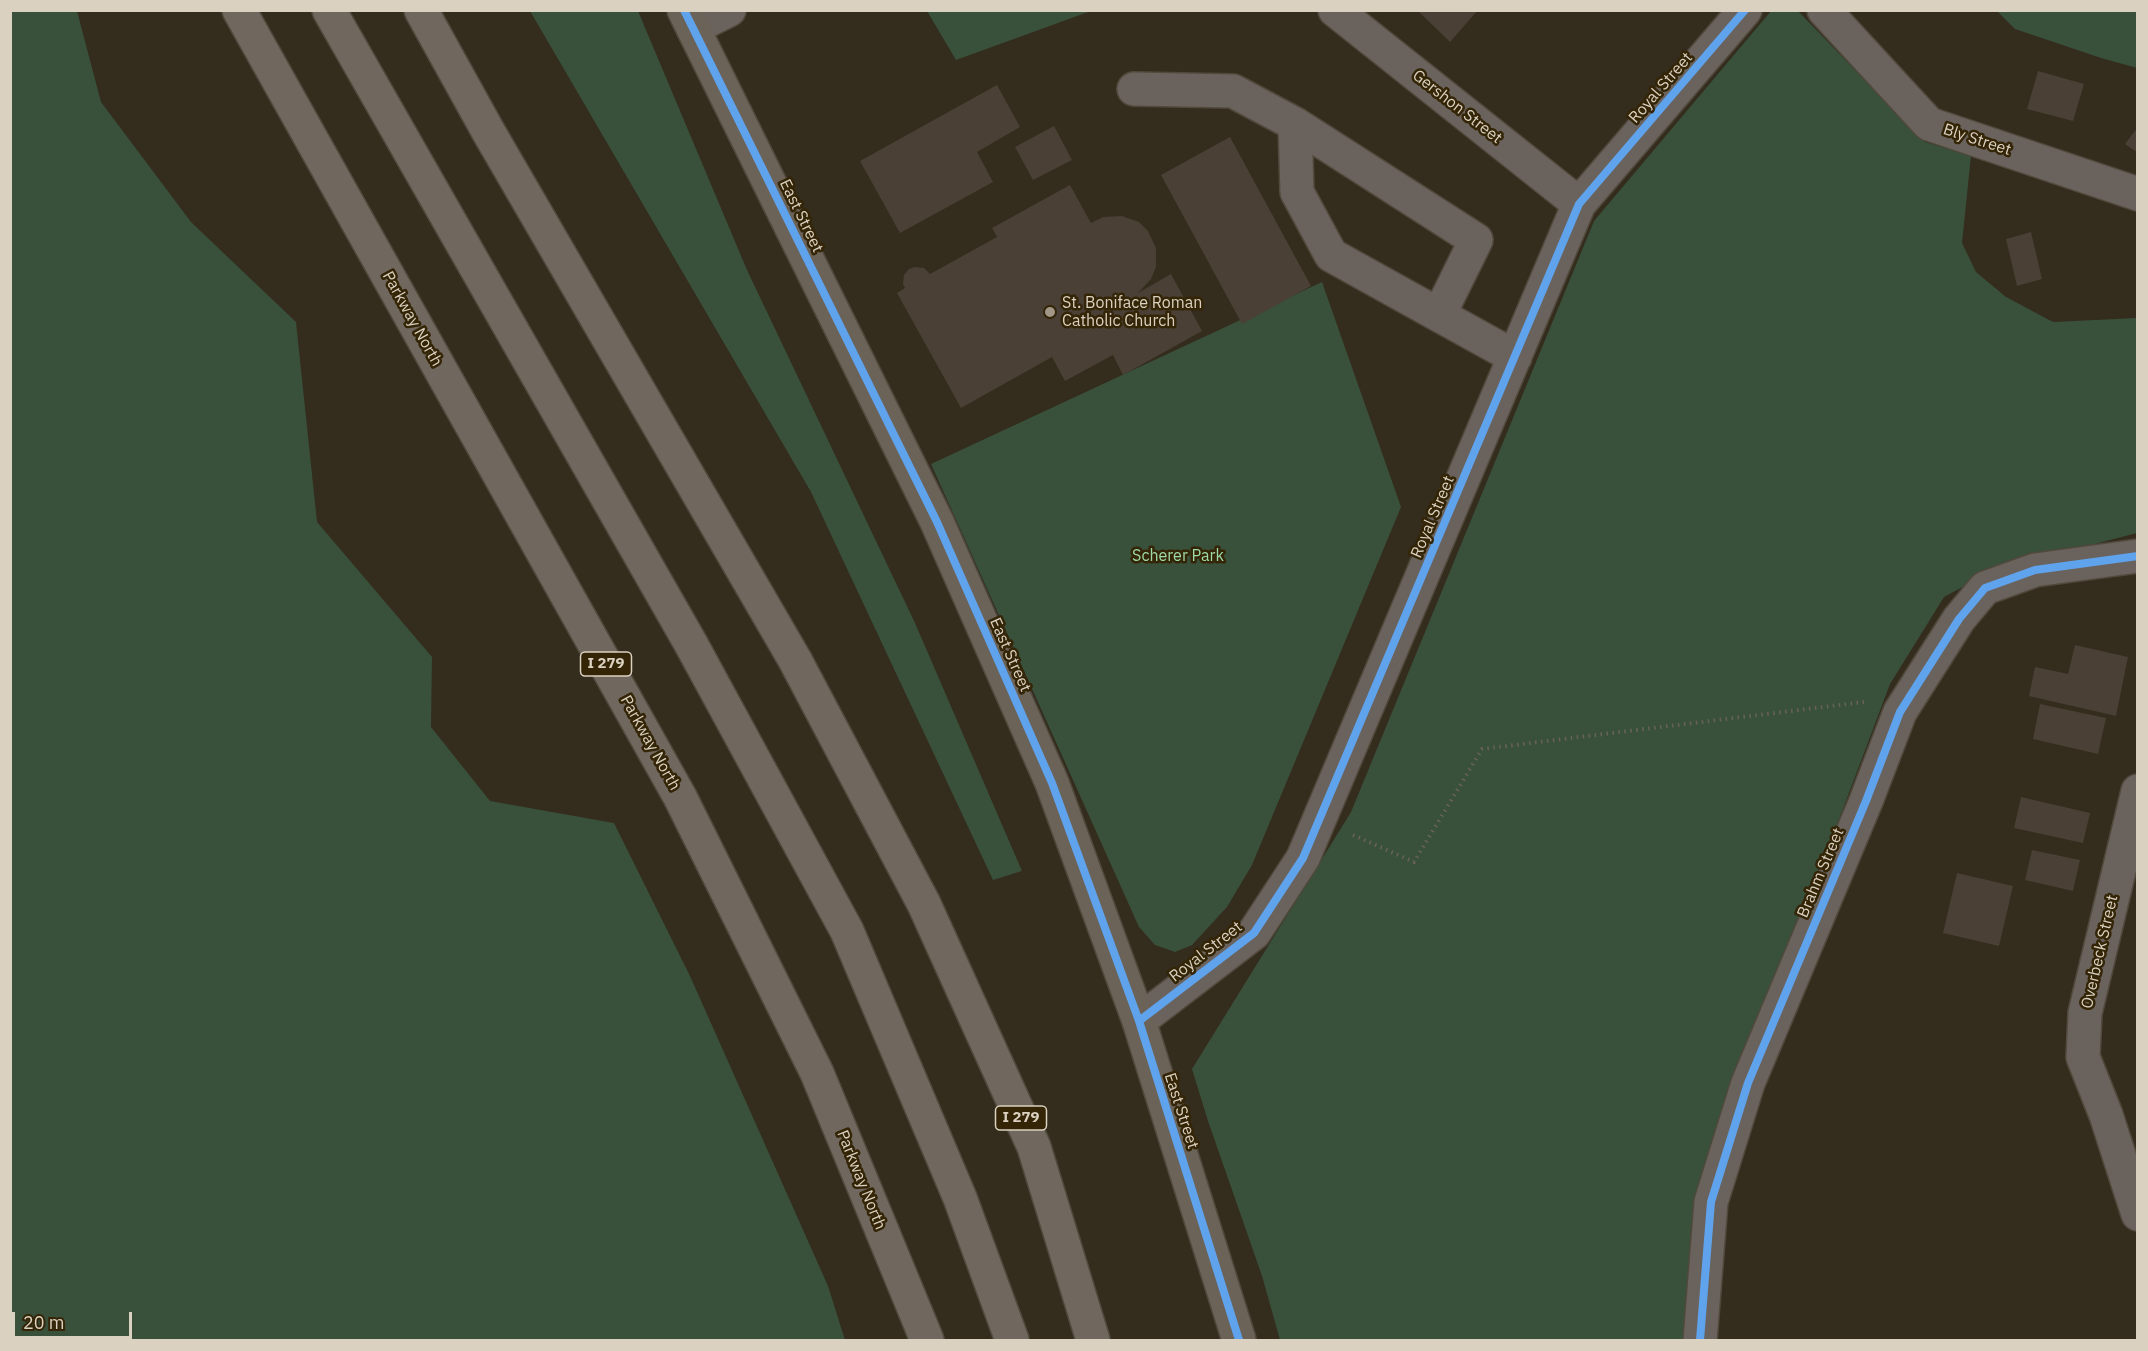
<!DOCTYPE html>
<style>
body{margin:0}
#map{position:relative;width:2148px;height:1351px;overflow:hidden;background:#342c1c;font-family:"IBM Plex Sans",sans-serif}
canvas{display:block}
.frame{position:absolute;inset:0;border:12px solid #dad1c0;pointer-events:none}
.scale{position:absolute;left:12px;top:1312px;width:120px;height:27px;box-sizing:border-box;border:3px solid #dad1c0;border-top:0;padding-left:8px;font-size:18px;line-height:21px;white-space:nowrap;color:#dad1c0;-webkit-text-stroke:4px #342507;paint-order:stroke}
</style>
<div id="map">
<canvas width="2148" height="1351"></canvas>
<div class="frame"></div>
<div class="scale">20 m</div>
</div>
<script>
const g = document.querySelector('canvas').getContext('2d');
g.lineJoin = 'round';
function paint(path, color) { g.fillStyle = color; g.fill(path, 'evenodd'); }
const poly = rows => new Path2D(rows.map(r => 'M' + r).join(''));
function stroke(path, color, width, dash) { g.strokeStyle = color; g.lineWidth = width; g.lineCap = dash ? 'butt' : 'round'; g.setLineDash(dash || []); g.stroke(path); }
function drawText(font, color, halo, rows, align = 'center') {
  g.font = font + ' "IBM Plex Sans",sans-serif'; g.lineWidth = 5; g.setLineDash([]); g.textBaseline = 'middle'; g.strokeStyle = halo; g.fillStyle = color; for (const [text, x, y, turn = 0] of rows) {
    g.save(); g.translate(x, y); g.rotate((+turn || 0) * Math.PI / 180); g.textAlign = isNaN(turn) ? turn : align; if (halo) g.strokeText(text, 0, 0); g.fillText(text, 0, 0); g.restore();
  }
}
paint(poly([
 [10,11,77,11,101,102,191,222,296,322,317,522,432,657,431,727,490,801,614,823,690,976,828,1286,845,1340,11,1340],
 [530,11,638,11,747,270,915,623,1022,871,993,880,811,492],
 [927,11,1091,11,956,60],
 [1771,11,1798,11,1925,142,1971,156,1962,243,1976,272,2006,297,2053,322,2137,318,2137,533,2006,567,1970,583,1944,597,1890,684,1829,846,1722,1109,1695,1198,1686,1306,1686,1340,1280,1340,1262,1276,1208,1121,1192,1069,1351,812,1594,221],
 [1997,11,2137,11,2137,68,2101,58,2015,29],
 [1322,282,1401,507,1252,865,1227,907,1192,945,1175,952,1155,945,1139,927,931,464]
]), '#39503b');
paint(poly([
 [1417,10,1478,10,1450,42],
 [2038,71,2084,84,2073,121,2027,109],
 [997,85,1020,127,977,152,993,182,900,233,860,161],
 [1054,126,1072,160,1033,180,1015,147],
 [2138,127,2138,153,2125,144],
 [1230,137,1311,286,1242,324,1161,175],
 [1070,185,1091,223,1103,217,1122,216,1139,222,1148,231,1156,248,1156,267,1151,279,1138,293,1171,274,1202,331,1123,375,1113,355,1065,381,1052,357,961,408,897,293,905,288,903,284,904,275,909,269,915,267,924,268,930,274,997,237,992,228],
 [2031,232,2042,279,2017,286,2006,239],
 [2075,645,2128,657,2116,716,2029,696,2035,667,2068,674],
 [2040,704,2106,718,2098,754,2033,739],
 [2021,797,2090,813,2083,843,2014,828],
 [2032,850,2080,860,2073,891,2025,880],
 [1957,873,2013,886,1999,946,1943,933]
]), '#4a4036');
const minor = poly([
 [1335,10,1579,204],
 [1824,10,1929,124,2138,194],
 [693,28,729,10],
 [1134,89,1233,91,1295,124,1476,240,1439,315,1515,357],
 [1295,124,1297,192,1331,255,1439,315],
 [2138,791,2085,1013,2083,1057,2106,1115,2138,1214],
 [1139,1021,1254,933,1303,858,1579,204,1745,10],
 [1700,1340,1711,1202,1748,1083,1866,801,1900,712,1959,619,1985,588,2035,570,2138,556]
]);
const major = poly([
 [684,10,937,522,1052,783,1139,1021,1239,1340]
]);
const highway = poly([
 [239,10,680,797,817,1073,927,1340],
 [329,10,691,644,847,931,960,1198,1012,1340],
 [421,10,488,131,795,660,924,904,1034,1147,1093,1340]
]);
stroke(minor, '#50493c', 36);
stroke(major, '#50493c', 36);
stroke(highway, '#50493c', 36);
stroke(poly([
 [1353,835,1414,862,1482,749,1864,702]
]), '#686259', 4, [1.5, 4.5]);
stroke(minor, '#6a635d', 33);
stroke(major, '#6b6258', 33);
stroke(highway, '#70685f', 33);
stroke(poly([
 [684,10,937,522,1052,783,1139,1021,1239,1340],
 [1139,1021,1254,933,1303,858,1579,204,1745,10],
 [1700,1340,1711,1202,1748,1083,1866,801,1900,712,1959,619,1985,588,2035,570,2138,556]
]), '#60a3ed', 8);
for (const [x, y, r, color] of [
 [1050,312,6,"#a09787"]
]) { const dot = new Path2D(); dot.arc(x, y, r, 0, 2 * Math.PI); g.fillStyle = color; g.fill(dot); stroke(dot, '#342507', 2); }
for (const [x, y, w] of [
 [606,664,51],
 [1021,1118,51]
]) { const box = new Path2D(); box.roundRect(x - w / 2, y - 12, w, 24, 4.5); g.fillStyle = '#342507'; g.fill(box); stroke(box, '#dad1c0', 1.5); }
drawText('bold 15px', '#dad1c0', null, [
 ["I 279",606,664],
 ["I 279",1021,1118]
]);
drawText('16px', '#dad1c0', '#342507', [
 ["Royal Street",1661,88,-49],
 ["Gershon Street",1457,107,38],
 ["Bly Street",1977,140,18],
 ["East Street",801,216,64],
 ["Parkway North",412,319,61],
 ["Royal Street",1433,517,-67],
 ["East Street",1010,655,66],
 ["Parkway North",650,743,61],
 ["Brahm Street",1821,873,-67],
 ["Royal Street",1206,952,-38],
 ["Overbeck Street",2100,952,-77],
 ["East Street",1181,1111,72],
 ["Parkway North",861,1180,68]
]);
drawText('16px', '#dad1c0', '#342507', [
 ["St. Boniface Roman",1062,303],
 ["Catholic Church",1062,321]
], 'left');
drawText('16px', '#9cdaa8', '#342507', [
 ["Scherer Park",1178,556]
]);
</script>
